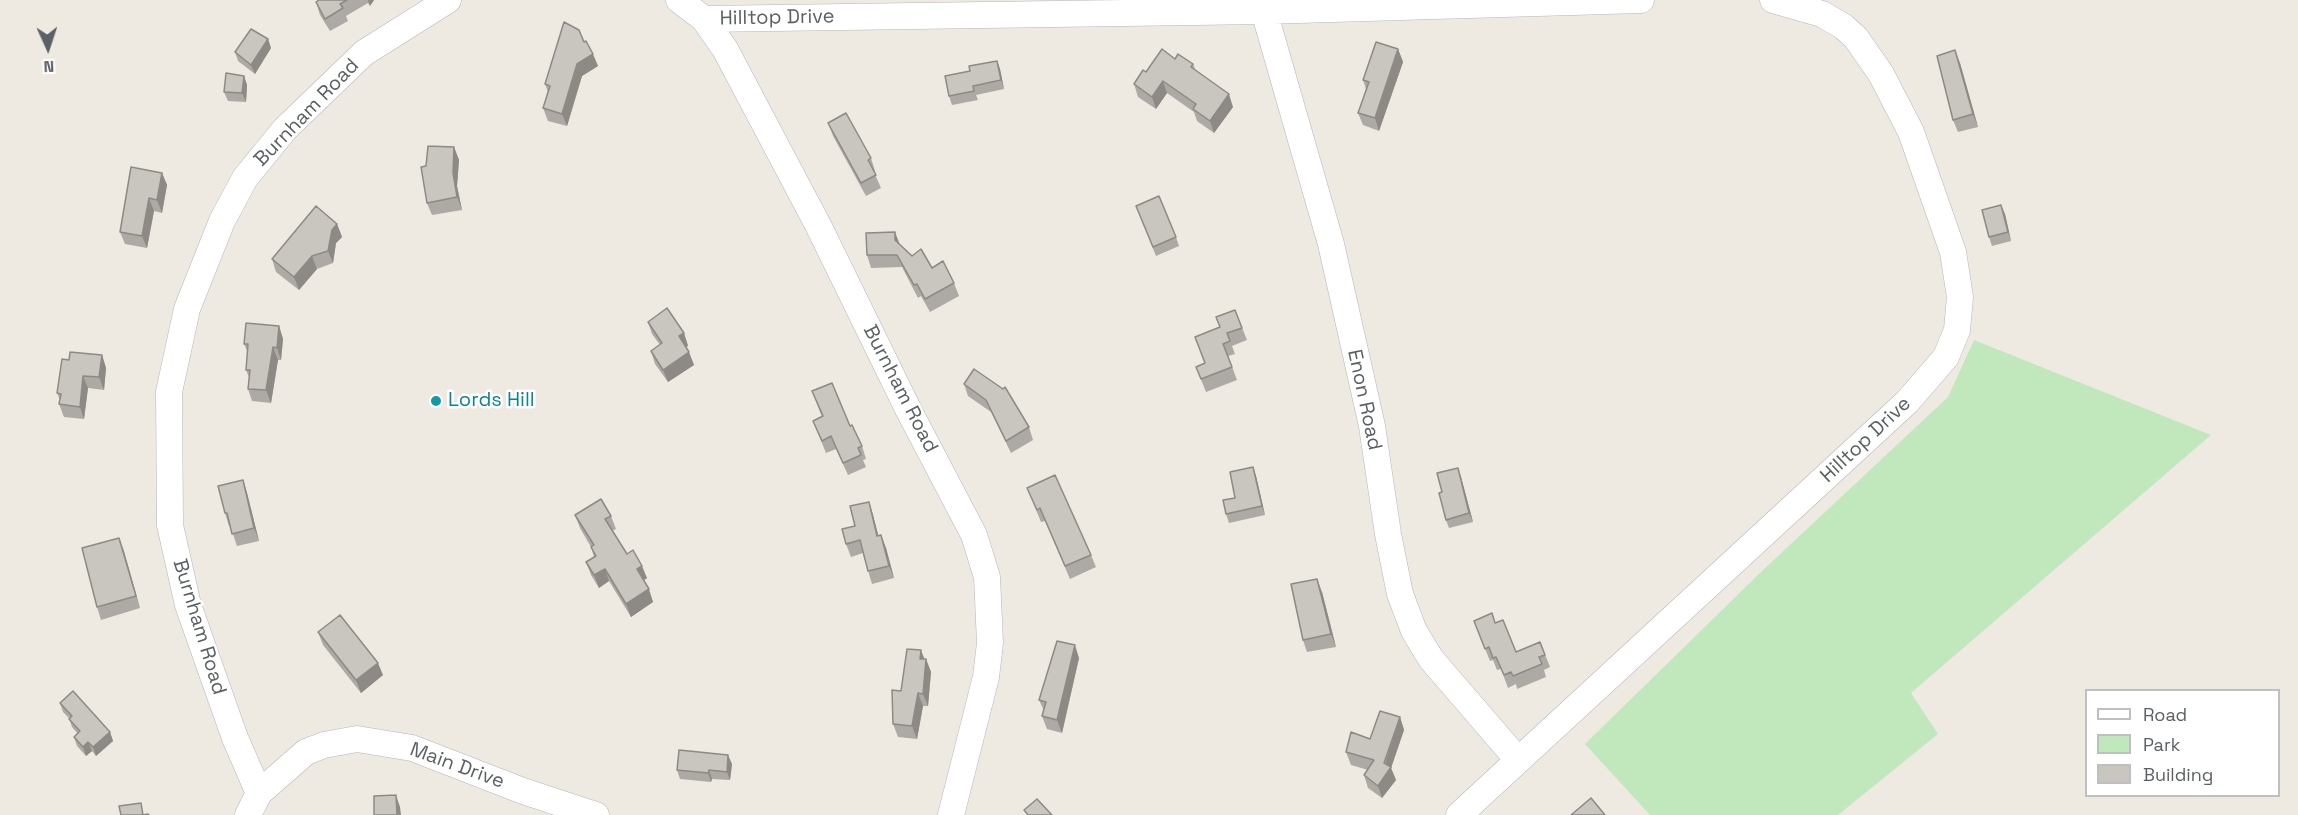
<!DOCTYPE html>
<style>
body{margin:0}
#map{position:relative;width:2298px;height:815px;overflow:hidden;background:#eeeae2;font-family:"Space Grotesk",sans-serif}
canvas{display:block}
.legend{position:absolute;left:2085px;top:689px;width:195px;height:108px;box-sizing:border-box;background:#fff;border:2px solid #bdbfc1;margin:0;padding:8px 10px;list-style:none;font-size:18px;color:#5b6064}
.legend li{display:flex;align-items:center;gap:12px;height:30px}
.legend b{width:30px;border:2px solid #bdbfc1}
.north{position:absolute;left:18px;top:18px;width:60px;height:60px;-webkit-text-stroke:4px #fff;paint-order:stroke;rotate:177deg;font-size:16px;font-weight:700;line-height:24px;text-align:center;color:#5b6064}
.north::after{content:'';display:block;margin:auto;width:21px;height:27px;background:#5b6064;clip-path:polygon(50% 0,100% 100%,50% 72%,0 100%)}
</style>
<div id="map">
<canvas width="2298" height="815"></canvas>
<ul class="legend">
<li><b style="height:8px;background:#fff"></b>Road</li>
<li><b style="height:16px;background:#c1e7bd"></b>Park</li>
<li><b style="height:16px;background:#c9c5bf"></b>Building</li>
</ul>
<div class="north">N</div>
</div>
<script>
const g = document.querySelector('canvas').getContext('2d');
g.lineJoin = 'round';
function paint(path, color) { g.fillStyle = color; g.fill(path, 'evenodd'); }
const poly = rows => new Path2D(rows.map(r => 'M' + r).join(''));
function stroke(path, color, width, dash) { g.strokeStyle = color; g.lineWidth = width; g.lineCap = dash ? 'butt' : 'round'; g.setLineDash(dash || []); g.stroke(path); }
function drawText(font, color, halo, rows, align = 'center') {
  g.font = font + ' "Space Grotesk",sans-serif'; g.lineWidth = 5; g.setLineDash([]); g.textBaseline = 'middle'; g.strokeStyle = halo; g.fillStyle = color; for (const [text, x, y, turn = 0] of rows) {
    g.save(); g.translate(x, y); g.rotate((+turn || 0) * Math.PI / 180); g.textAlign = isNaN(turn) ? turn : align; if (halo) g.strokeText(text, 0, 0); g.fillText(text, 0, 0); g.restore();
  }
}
paint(poly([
 [1974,340,2211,435,1911,693,1938,734,1838,815,1650,815,1585,744,1761,572,1948,397]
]), '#c1e7bd');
const minor = poly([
 [679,0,704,19,725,49,819,227,908,409,974,535,987,577,990,643,986,677,951,815],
 [1264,11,1331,244,1372,426,1388,534,1400,594,1414,631,1431,659,1518,760],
 [704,19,1264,11,1641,0],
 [259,793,306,752,324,745,357,739,412,748,523,791,596,815],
 [248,815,259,793,235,738,188,605,170,525,169,392,187,309,222,221,245,178,285,129,364,53,448,0],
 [1459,815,1907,402,1946,357,1957,330,1960,297,1953,252,1911,132,1881,74,1856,38,1844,27,1822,14,1773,0]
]);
stroke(minor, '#b3b6ba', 27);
stroke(minor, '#fff', 26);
paint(poly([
 [319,0,374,0,370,6,368,3,346,16,348,21,330,31,320,15,316,2],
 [268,39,271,48,255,74,238,61,235,52],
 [584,42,598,66,582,76,567,126,548,121,543,108,548,92,545,84],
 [1398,49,1403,62,1379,131,1363,125,1358,113,1366,89,1363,80],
 [1175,59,1193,64,1196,71,1233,107,1214,133,1197,121,1194,112,1167,93,1156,109,1138,97,1134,84,1146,72],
 [997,61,1000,69,1004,89,976,95,978,100,952,105,949,96,970,71],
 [1960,63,1978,127,1958,132,1953,120],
 [244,76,247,85,246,102,228,101,224,92],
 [828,123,871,158,875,171,874,172,881,188,866,196,833,136],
 [454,147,459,160,457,186,462,210,432,215,427,203,426,166],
 [162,173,167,185,162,213,154,211,147,248,125,244,120,232],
 [1136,206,1176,237,1179,246,1156,256],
 [2005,214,2011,241,1992,246,1989,237],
 [337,224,342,237,336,243,333,263,317,269,299,290,276,272,272,259],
 [899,244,912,256,932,268,954,283,959,296,930,312,921,296,918,298,902,267,871,268,867,255],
 [1235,310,1247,340,1232,346,1235,354,1228,356,1237,380,1206,392,1196,367,1205,363,1219,327],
 [648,322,684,333,688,346,686,347,694,365,668,382,655,364,651,351,660,345,652,334],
 [279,326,283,339,281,360,278,360,271,403,252,401,248,389,249,377,246,370,248,353,244,344],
 [102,355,106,368,104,390,88,388,84,419,64,417,59,404,60,400,57,393,69,360],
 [964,384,1029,427,1033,440,1011,453,991,412,968,396],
 [812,391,850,426,862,446,866,459,863,460,866,467,848,475,836,449,826,453,813,421,822,417],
 [1253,467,1256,476,1265,515,1229,523,1226,514],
 [1461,477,1473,522,1449,528,1446,520,1442,492],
 [243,480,247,493,259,541,237,546,230,525,229,526,225,513],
 [1027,488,1091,555,1096,567,1070,579,1045,521,1041,522],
 [869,502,873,515,878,536,881,535,886,548,894,578,872,584,863,553,851,557,846,544],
 [575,515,611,516,616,529,612,531,627,554,647,578,644,580,653,602,631,617,609,581,599,588,591,575,586,562,594,557,591,547,580,528],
 [119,538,140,608,101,620,97,607],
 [1322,592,1336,647,1307,652,1303,640],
 [1474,621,1495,623,1516,652,1540,642,1550,667,1544,670,1546,677,1517,689,1516,684,1508,688,1501,669,1497,670,1493,660,1490,661],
 [318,632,383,675,361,693,323,645],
 [1079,658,1062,733,1047,729,1042,716,1044,711,1039,700],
 [924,659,926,659,931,672,928,706,923,706,917,739,898,737,893,724,901,691],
 [60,703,110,732,113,741,96,756,92,751,86,756,77,746,74,737,78,734,72,727,69,718,63,712],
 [1400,717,1404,730,1391,768,1396,780,1382,798,1368,788,1364,775,1368,770,1351,765,1346,752,1370,739],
 [732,764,730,780,712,779,711,782,680,779,677,770]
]), '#ada9a4');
paint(poly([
 [368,0,374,0,370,6],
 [268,39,271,48,255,74,251,65],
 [1398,49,1403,62,1379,131,1375,118],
 [1955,50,1960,63,1978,127,1973,114],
 [593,54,598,66,582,76,567,126,562,114,577,64],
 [997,61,1000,69,1004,89,1001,80],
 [244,76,247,85,246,102,242,93],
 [1163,81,1167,93,1156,109,1152,97],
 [1229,94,1233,107,1214,133,1210,121],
 [454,147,459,160,457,186,462,210,457,197,453,173],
 [162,173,167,185,162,213,157,200],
 [149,198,154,211,147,248,142,236],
 [2001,205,2005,214,2011,241,2008,232],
 [337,224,342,237,336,243,333,263,328,251,332,230],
 [895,232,900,245,895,240],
 [312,256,317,269,299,290,294,277],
 [279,326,283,339,281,360,277,348],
 [684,333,688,346,683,349,679,336],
 [273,347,278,360,271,403,266,390],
 [689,352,694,365,668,382,663,370],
 [102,355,106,368,104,390,99,377],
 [83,376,88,388,84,419,80,407],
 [1253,467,1256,476,1265,515,1262,506],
 [1458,468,1461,477,1473,522,1469,513],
 [243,480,247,493,259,541,254,528],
 [869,502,873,515,882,549,877,536],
 [881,535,886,548,894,578,889,566],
 [119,538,124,551,140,608,136,596],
 [642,566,647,578,641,582,637,569],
 [605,569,609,581,599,588,594,575],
 [1317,579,1322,592,1336,647,1331,634],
 [649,589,653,602,631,617,626,604],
 [1075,645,1079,658,1062,733,1057,720],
 [921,650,926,663,920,659],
 [926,659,931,672,928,706,923,694],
 [378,663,383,675,361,693,356,680],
 [918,693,923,706,917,739,912,726],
 [1400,717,1404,730,1391,768,1396,780,1382,798,1378,786],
 [110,732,113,741,96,756,93,747],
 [88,742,92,751,86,756,83,747],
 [728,755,732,764,730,780,727,772],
 [709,770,712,779,711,782,708,773],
 [396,795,400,807,401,815,397,815]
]), '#8d8a86');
const building = poly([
 [319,0,347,0,340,4,343,8,325,19,316,2,319,0],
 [564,22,579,30,584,42,586,41,593,54,577,64,562,114,543,108,550,86,545,84,564,22],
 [251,29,268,39,251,65,235,52,251,29],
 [1376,42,1398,49,1375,118,1358,113,1369,82,1363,80,1376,42],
 [1162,49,1175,59,1178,54,1193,64,1191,67,1229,94,1210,121,1193,109,1196,104,1163,81,1152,97,1134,84,1143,70,1146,72,1162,49],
 [1955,50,1973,114,1953,120,1937,56,1955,50],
 [997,61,1001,80,973,86,974,91,949,96,945,76,970,71,969,66,997,61],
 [226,73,244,76,242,93,224,92,226,73],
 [846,113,871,158,868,160,876,175,861,183,828,123,846,113],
 [428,146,454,147,453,173,457,197,427,203,421,167,426,166,428,146],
 [131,167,162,173,157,200,149,198,142,236,120,232,131,167],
 [1159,196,1176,237,1153,247,1136,206,1159,196],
 [2001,205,2008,232,1989,237,1982,210,2001,205],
 [316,206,337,224,332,230,328,251,312,256,294,277,272,259,316,206],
 [895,232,895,240,912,256,921,249,932,268,943,261,954,283,925,299,917,284,914,285,897,255,867,255,866,233,895,232],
 [667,308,684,333,679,336,689,352,663,370,651,351,662,343,648,322,667,308],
 [1235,310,1242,328,1227,333,1230,341,1223,344,1232,367,1201,379,1196,367,1205,363,1195,337,1220,327,1216,317,1235,310],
 [246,323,279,326,277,348,273,347,266,390,248,389,250,370,246,370,248,344,244,344,246,323],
 [70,352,102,355,99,377,83,376,80,407,59,404,61,394,57,393,62,359,69,360,70,352],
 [974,369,1003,389,1005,387,1029,427,1006,441,986,400,964,384,974,369],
 [832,383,850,426,852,425,862,446,858,448,861,455,843,463,831,436,822,441,813,421,823,416,812,391,832,383],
 [1253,467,1262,506,1226,514,1223,500,1235,498,1230,472,1253,467],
 [1458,468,1469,513,1446,520,1439,493,1442,492,1437,473,1458,468],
 [1055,475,1091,555,1065,566,1040,508,1037,510,1027,488,1055,475],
 [243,480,254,528,232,534,227,513,225,513,218,486,243,480],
 [601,499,611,516,605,519,627,554,633,550,642,566,637,569,649,589,626,604,605,569,594,575,586,562,596,556,591,547,594,545,575,515,601,499],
 [869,502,877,536,881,535,889,566,868,571,860,540,846,544,842,529,855,526,850,506,869,502],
 [119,538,136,596,97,607,82,548,119,538],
 [1317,579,1331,634,1303,640,1291,584,1317,579],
 [1492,613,1495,623,1503,620,1516,652,1540,642,1545,655,1539,657,1542,664,1513,676,1511,672,1504,675,1496,657,1493,658,1489,647,1485,649,1474,621,1492,613],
 [340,615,378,663,356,680,318,632,340,615],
 [1057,641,1075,645,1057,720,1042,716,1046,702,1039,700,1057,641],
 [907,649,921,650,920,659,926,659,923,694,918,693,912,726,893,724,892,690,901,691,907,649],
 [73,691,110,732,93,747,88,742,83,747,74,737,80,731,69,719,72,716,60,703,73,691],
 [1380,711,1400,717,1384,763,1391,767,1378,786,1364,775,1374,760,1346,752,1351,732,1370,739,1380,711],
 [679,750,728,755,727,772,709,770,708,773,677,770,679,750],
 [396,795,397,815,374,815,374,796,396,795],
 [1591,798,1605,815,1571,815,1591,798],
 [1037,799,1052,815,1028,815,1024,810,1037,799],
 [141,803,143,815,148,814,149,815,121,815,119,806,141,803]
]);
paint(building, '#c9c5bf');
stroke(building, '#8d8a86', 1.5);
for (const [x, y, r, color] of [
 [436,401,6,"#0f9aa8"]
]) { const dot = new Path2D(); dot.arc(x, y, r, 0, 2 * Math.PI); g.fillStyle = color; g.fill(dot); stroke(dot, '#fff', 2); }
drawText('20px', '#5b6064', '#fff', [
 ["Hilltop Drive",777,18,-1],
 ["Burnham Road",307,113,-46],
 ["Burnham Road",900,389,63],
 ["Enon Road",1364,400,78],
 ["Hilltop Drive",1866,440,-43],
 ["Burnham Road",199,627,73],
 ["Main Drive",457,766,20]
]);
drawText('20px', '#0d838f', '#fff', [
 ["Lords Hill",448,401]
], 'left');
</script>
